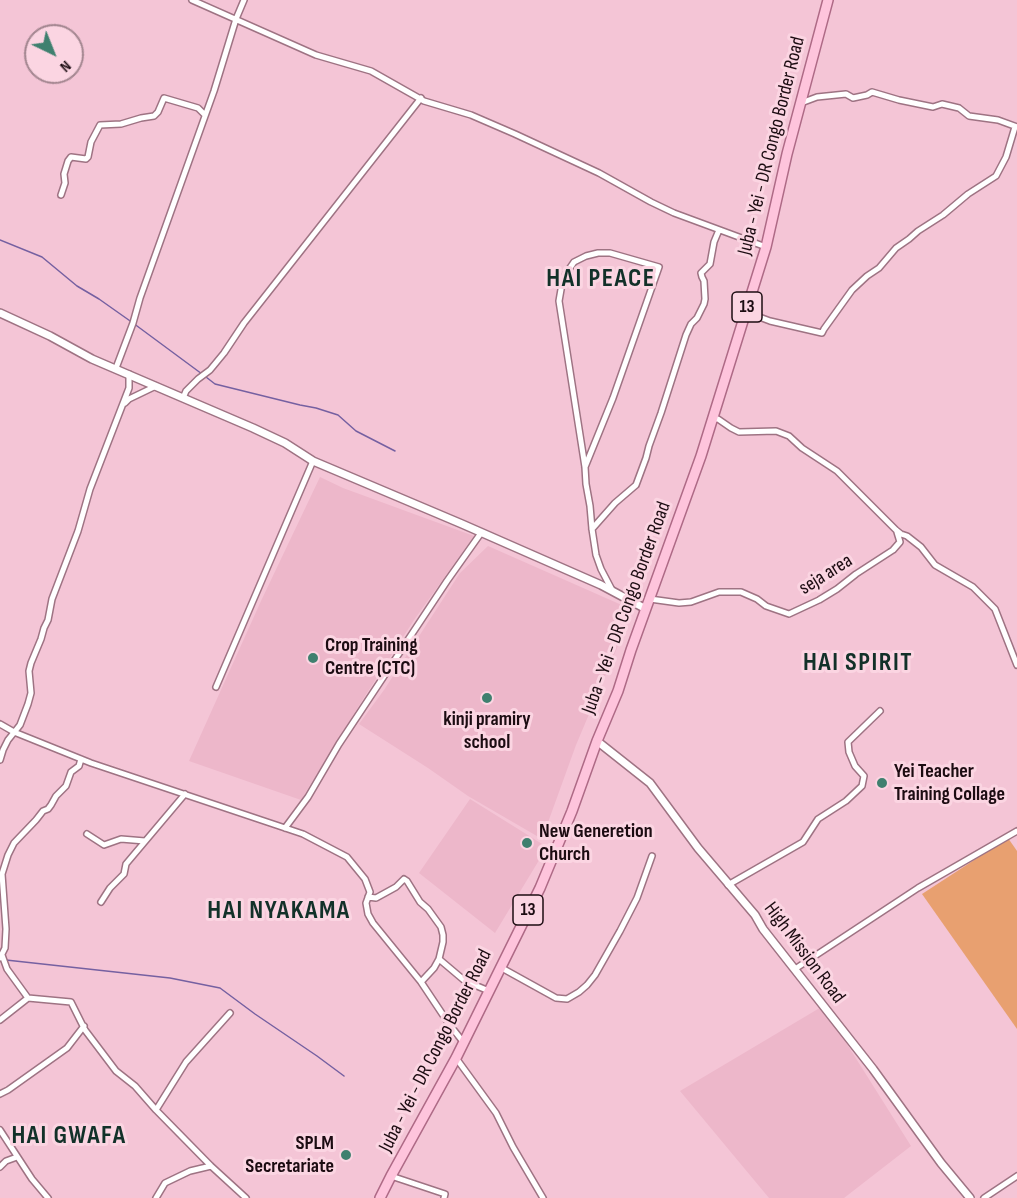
<!DOCTYPE html>
<style>
body{margin:0}
#map{position:relative;width:1017px;height:1198px;overflow:hidden;background:#f4c5d6;font-family:"Sofia Sans Condensed",sans-serif}
canvas{display:block}
.north{position:absolute;left:24px;top:24px;width:60px;height:60px;box-sizing:border-box;background:#fbd5e2;border:2px solid #a2858f;border-radius:50%;rotate:137deg;font-size:16px;font-weight:700;line-height:24px;text-align:center;color:#1c0c12}
.north::after{content:'';display:block;margin:auto;width:21px;height:27px;background:#3f806f;clip-path:polygon(50% 0,100% 100%,50% 72%,0 100%)}
</style>
<div id="map">
<canvas width="1017" height="1198"></canvas>
<div class="north">N</div>
</div>
<script>
const g = document.querySelector('canvas').getContext('2d');
g.lineJoin = 'round';
function paint(path, color) { g.fillStyle = color; g.fill(path, 'evenodd'); }
const poly = rows => new Path2D(rows.map(r => 'M' + r).join(''));
function stroke(path, color, width, dash) { g.strokeStyle = color; g.lineWidth = width; g.lineCap = dash ? 'butt' : 'round'; g.setLineDash(dash || []); g.stroke(path); }
function drawText(font, color, halo, rows, align = 'center') {
  g.font = font + ' "Sofia Sans Condensed",sans-serif'; g.lineWidth = 6; g.setLineDash([]); g.textBaseline = 'middle'; g.strokeStyle = halo; g.fillStyle = color; for (const [text, x, y, turn = 0] of rows) {
    g.save(); g.translate(x, y); g.rotate((+turn || 0) * Math.PI / 180); g.textAlign = isNaN(turn) ? turn : align; if (halo) g.strokeText(text, 0, 0); g.fillText(text, 0, 0); g.restore();
  }
}
paint(poly([
 [320,477,343,488,474,536,414,620,365,696,301,800,189,761,261,601],
 [488,546,633,610,576,745,542,839,468,796,428,768,359,724,384,690,460,573],
 [470,799,547,847,495,933,419,873],
 [823,1006,911,1146,844,1198,769,1198,680,1091]
]), '#edb7ca');
paint(poly([
 [1008,838,1017,851,1017,1029,922,894]
]), '#e8a070');
stroke(poly([
 [0,240,42,257,77,286,99,299,133,323,202,374],
 [206,377,215,384,300,405,316,408,338,415,356,431,395,451],
 [6,960,170,978,220,988,255,1014,317,1056,344,1076]
]), '#7560a1', 1.5);
const minor = poly([
 [192,0,316,55,371,71,424,101,471,115,515,134,599,173,651,202,674,213,766,247],
 [801,103,817,97,846,94,853,98,867,95,872,92,899,100,933,107,942,104,959,108,969,116,998,120,1017,127],
 [61,195,65,183,64,174,68,161,71,157,86,159,88,157,91,142,100,125,121,124,141,118,154,116,158,112,164,98,198,108,205,115],
 [744,317,762,318,770,321,822,333,824,329,852,290,867,276,879,268,896,248,909,239,918,231,943,215,968,194,996,176,1006,157,1015,127],
 [116,368,133,323,140,298,214,91,236,19,244,0],
 [183,398,186,391,198,379,210,370,224,353,244,323,421,98],
 [125,403,129,399,156,386],
 [713,419,718,419,731,428,739,432,776,431,789,436,802,448,837,471,896,530,901,534,907,536,921,547,935,565,973,587,995,609,1017,665],
 [585,467,613,398,659,267,610,253,598,253,586,256,574,262,563,278,559,301,585,467,586,484,590,506,592,529,596,555,601,569,612,590],
 [592,529,615,503,636,485,646,458,649,446,661,413,686,335,691,324,697,318,704,304,705,299,704,281,702,277,701,273,710,264,714,242,719,230],
 [650,599,679,603,691,602,719,592,741,592,757,599,766,606,789,614,819,600,837,589,856,574,893,550,900,542,897,532],
 [216,687,313,461],
 [0,724,14,732,91,763,303,834,347,857,365,879,370,892,366,903,368,914,373,923,421,982,449,1024,464,1043],
 [0,760,3,750,8,740,20,725,28,704,31,693,29,671,31,663,41,639,44,628,48,620,52,599,78,531,90,489,129,388,129,374],
 [285,828,308,797,339,744,447,581,481,533],
 [87,834,104,845,121,839,145,841],
 [728,885,803,842,818,819,846,801,862,786,864,776,855,766,849,752,848,742,880,711],
 [368,897,376,898,396,887,404,879,407,881,420,902,428,909,441,927,443,935,443,942,439,959,434,968,421,982],
 [101,902,110,888,124,874,126,864,185,794],
 [2,955,7,969,28,998],
 [0,958,5,948,6,929,2,874,8,855,14,843,36,820,43,811,48,809,51,805,56,796,66,786,71,772,79,766,81,759],
 [439,959,465,981,489,991],
 [500,967,556,998,567,999,579,992,587,985,595,975,620,931,637,898,652,856],
 [795,969,918,888,1017,831],
 [0,1020,28,998,71,1002,85,1030,116,1071,135,1086,156,1110,211,1166,246,1198],
 [456,1058,496,1113,513,1147,543,1198],
 [0,1094,8,1090,67,1048,84,1026],
 [156,1110,186,1062,230,1013],
 [0,1130,32,1179,48,1198],
 [0,1167,6,1161,17,1157],
 [391,1176,445,1194,444,1198],
 [156,1198,165,1183,190,1171,211,1166],
 [984,1198,1017,1176]
]);
const tertiary = poly([
 [0,313,50,336,92,359,253,428,285,443,313,461,462,524,601,585,646,609],
 [597,741,650,783,698,848,755,915,763,929,873,1069,941,1163,970,1198]
]);
const primary = poly([
 [380,1198,391,1176,456,1058,540,888,572,811,597,741,618,691,631,650,701,456,766,247,787,154,828,0]
]);
stroke(minor, '#9e7383', 8);
stroke(tertiary, '#9e7383', 10);
stroke(primary, '#ae6a86', 12);
stroke(minor, '#fff', 5);
stroke(tertiary, '#fff', 7);
stroke(primary, '#fec4dc', 9);
for (const [x, y, r, color] of [
 [313,658,6,"#3f806f"],
 [487,698,6,"#3f806f"],
 [882,783,6,"#3f806f"],
 [527,843,6,"#3f806f"],
 [346,1155,6,"#3f806f"]
]) { const dot = new Path2D(); dot.arc(x, y, r, 0, 2 * Math.PI); g.fillStyle = color; g.fill(dot); stroke(dot, '#fbd5e2', 2); }
for (const [x, y, w] of [
 [747,307,30],
 [528,910,30]
]) { const box = new Path2D(); box.roundRect(x - w / 2, y - 15, w, 30, 4.5); g.fillStyle = '#fbd5e2'; g.fill(box); stroke(box, '#1c0c12', 1.5); }
drawText('bold 18px', '#1c0c12', null, [
 ["13",747,307],
 ["13",528,910]
]);
drawText('20px', '#1c0c12', '#fbd5e2', [
 ["Juba - Yei - DR Congo Border Road",772,146,-76],
 ["seja area",826,575,-32],
 ["Juba - Yei - DR Congo Border Road",627,608,-70],
 ["High Mission Road",804,953,53],
 ["Juba - Yei - DR Congo Border Road",436,1051,-63]
]);
drawText('bold 20px', '#1c0c12', '#fbd5e2', [
 ["Crop Training",325,646],
 ["Centre (CTC)",325,669],
 ["kinji pramiry",487,720,"center"],
 ["school",487,743,"center"],
 ["Yei Teacher",894,772],
 ["Training Collage",894,795],
 ["New Generetion",539,832],
 ["Church",539,855],
 ["SPLM",334,1144,"right"],
 ["Secretariate",334,1167,"right"]
], 'left');
g.letterSpacing = '1.5px';
drawText('bold 26px', '#123129', '#fbd5e2', [
 ["HAI PEACE",601,279],
 ["HAI SPIRIT",858,663],
 ["HAI NYAKAMA",279,911],
 ["HAI GWAFA",69,1136]
]);
g.letterSpacing = '0px';
</script>
